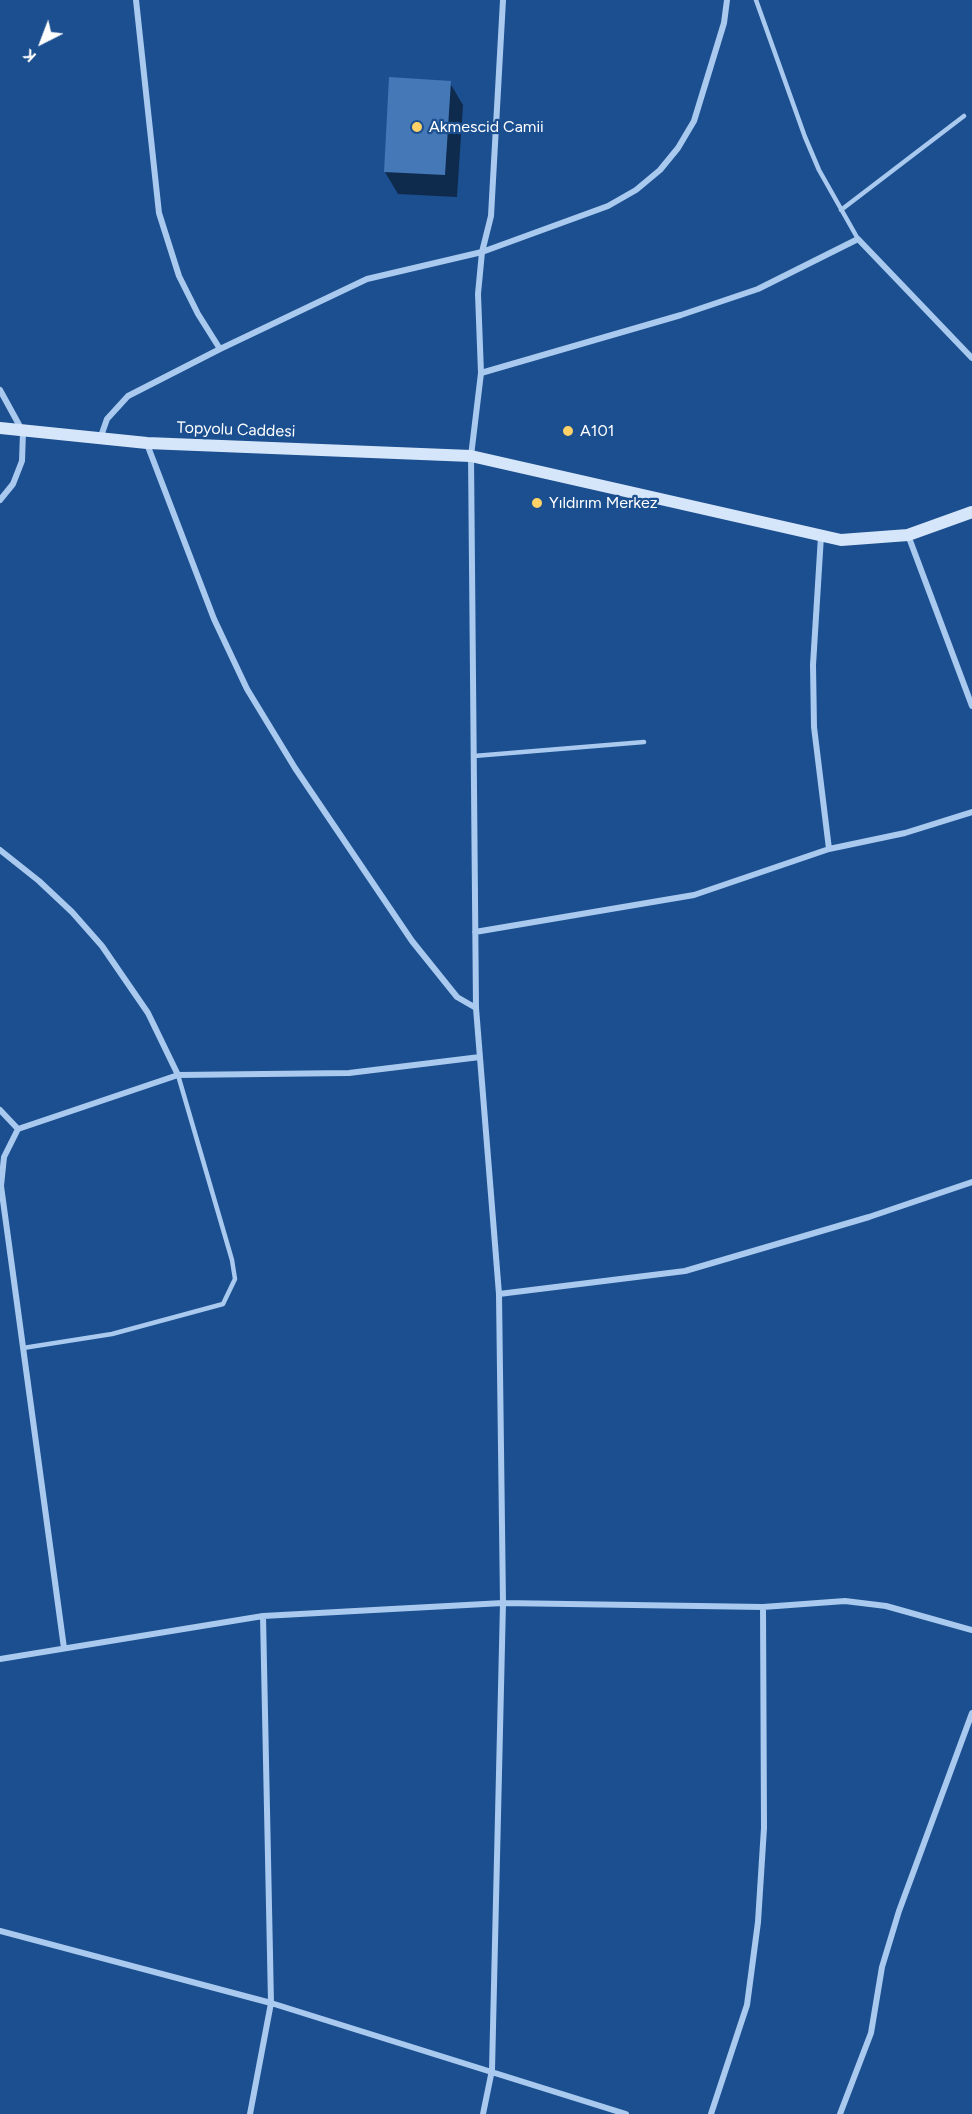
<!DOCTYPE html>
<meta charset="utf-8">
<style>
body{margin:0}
#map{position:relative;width:972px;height:2114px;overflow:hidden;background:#1b4f8f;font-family:Figtree,sans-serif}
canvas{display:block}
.north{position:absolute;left:12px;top:12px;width:60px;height:60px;-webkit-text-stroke:4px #1b4f8f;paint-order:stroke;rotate:222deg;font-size:16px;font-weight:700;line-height:24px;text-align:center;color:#fff}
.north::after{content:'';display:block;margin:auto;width:21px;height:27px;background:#fff;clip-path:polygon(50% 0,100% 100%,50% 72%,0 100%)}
</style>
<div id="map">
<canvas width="972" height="2114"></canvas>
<div class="north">K</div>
</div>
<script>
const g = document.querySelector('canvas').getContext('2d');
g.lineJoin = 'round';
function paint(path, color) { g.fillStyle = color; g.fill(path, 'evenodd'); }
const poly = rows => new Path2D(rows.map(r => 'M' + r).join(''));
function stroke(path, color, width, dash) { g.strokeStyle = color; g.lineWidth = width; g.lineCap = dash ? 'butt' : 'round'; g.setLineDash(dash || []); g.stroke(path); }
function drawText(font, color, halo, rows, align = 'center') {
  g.font = font + ' Figtree,sans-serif'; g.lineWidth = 4.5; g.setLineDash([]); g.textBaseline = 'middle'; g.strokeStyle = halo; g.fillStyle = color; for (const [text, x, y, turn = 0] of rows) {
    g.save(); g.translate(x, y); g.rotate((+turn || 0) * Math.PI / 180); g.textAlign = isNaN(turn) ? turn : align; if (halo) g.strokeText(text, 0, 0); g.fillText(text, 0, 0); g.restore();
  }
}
paint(poly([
 [450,83,463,105,457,197,398,194,385,172]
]), '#0007');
paint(poly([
 [389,77,451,81,445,175,384,172]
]), '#4478b7');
stroke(poly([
 [756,0,805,137,819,170,858,239],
 [841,210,964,116],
 [474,756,644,742],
 [23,1348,112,1334,223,1304,235,1279,232,1260,178,1075]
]), '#a9c9ee', 4.5);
stroke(poly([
 [136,0,159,213,179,276,198,314,220,349],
 [481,373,681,315,758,289,858,239,972,358],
 [0,390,23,432,22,461,13,484,0,500],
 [100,439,107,419,128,396,220,349,367,279,482,252,608,206,636,190,660,170,678,148,694,121,724,23,727,0],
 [147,444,214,619,247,689,295,768,412,941,457,997,476,1008],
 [908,535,972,706],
 [821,536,813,665,814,727,829,849],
 [0,850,39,881,72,912,102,946,148,1013,178,1075],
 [475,932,694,895,829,849,905,833,972,812],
 [0,1110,18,1129,178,1075,349,1073,480,1057],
 [18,1129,4,1157,1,1186,64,1648],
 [499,1294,685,1271,869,1217,972,1182],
 [0,1659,263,1616,503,1603,763,1607,845,1601,886,1606,972,1630],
 [0,1931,271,2003,626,2114],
 [250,2114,271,2003,263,1616],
 [483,2114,492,2070,503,1603,499,1294,476,1008,471,456,481,373,478,294,482,252,491,216,503,0],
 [711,2114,747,2005,758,1922,764,1828,763,1607],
 [840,2114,871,2033,882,1967,899,1911,972,1713]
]), '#a9c9ee', 6);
stroke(poly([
 [0,428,147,443,471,456,841,540,908,535,972,512]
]), '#d6e6fa', 12);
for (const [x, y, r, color] of [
 [417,127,6,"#ffd166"],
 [568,431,6,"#ffd166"],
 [537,503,6,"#ffd166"]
]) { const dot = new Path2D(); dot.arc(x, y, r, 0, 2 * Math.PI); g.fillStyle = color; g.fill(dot); stroke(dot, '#1b4f8f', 2); }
drawText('16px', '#fff', '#1b4f8f', [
 ["Akmescid Camii",429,127],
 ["A101",580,431],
 ["Yıldırım Merkez",549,503]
], 'left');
drawText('16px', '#fff', '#1b4f8f', [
 ["Topyolu Caddesi",236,430,2]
]);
</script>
